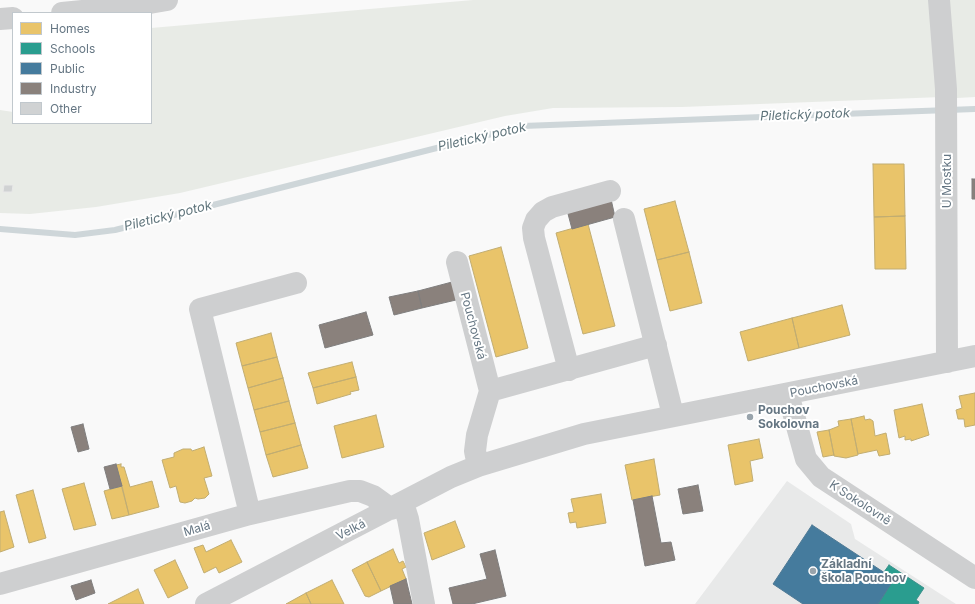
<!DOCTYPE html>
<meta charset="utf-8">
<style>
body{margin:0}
#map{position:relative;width:975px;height:604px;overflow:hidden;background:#f9f9f9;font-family:Inter,sans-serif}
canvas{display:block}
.legend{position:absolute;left:12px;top:12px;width:140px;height:112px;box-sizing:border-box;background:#fff;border:1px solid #c1c8cd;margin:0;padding:5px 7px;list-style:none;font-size:12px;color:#657683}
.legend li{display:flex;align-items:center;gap:8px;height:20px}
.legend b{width:20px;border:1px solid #c1c8cd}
</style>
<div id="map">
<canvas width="975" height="604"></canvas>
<ul class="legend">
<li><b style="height:11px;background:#e9c46a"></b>Homes</li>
<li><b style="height:11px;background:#2a9d8f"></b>Schools</li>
<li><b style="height:11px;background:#457b9d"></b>Public</li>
<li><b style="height:11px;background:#8a817c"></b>Industry</li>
<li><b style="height:11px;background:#d0d2d3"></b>Other</li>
</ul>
</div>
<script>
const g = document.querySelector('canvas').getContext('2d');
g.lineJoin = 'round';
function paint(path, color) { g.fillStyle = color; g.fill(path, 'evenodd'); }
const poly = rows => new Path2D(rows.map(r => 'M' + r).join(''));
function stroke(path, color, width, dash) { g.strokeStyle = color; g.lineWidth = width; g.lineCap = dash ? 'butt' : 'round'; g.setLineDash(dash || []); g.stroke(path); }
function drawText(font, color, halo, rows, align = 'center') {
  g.font = font + ' Inter,sans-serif'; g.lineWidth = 4; g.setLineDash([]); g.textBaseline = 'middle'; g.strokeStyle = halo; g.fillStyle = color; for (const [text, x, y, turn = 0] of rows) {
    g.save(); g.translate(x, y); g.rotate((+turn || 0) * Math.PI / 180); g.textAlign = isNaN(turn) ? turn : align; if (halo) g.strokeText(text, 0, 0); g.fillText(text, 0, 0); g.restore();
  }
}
paint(poly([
 [787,481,851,524,855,539,956,604,695,604]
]), '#e8e9e9');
paint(poly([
 [473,0,932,0,942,97,682,107,553,108,505,116,180,193,96,207,30,214,0,213,0,110,13,112,13,123,151,123,151,28],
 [947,0,975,0,975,97,957,98]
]), '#e8ebe6');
const homes = poly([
 [873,164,904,164,905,216,874,217,873,164],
 [675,201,689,252,657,260,644,209,675,201],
 [905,216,906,269,875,269,874,217,905,216],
 [588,224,615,326,583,334,556,233,588,224],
 [501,247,528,348,496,357,469,256,501,247],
 [689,252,702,303,670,311,657,260,689,252],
 [842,305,850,335,799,348,792,318,842,305],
 [792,318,799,348,748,361,740,332,792,318],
 [271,333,277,357,242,366,236,343,271,333],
 [277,357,283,378,248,388,242,366,277,357],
 [352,362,356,377,313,388,308,373,352,362],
 [356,377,359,390,350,392,351,394,317,404,313,388,356,377],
 [283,378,289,401,254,410,248,388,283,378],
 [975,393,975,425,965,427,964,419,958,419,956,410,962,408,959,396,975,393],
 [289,401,295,423,260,432,254,410,289,401],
 [922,404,929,435,911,441,911,439,905,440,905,436,899,438,894,410,922,404],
 [376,415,384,447,342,458,334,426,376,415],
 [864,416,865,420,870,419,873,421,875,436,886,433,890,454,879,456,877,450,858,454,851,419,864,416],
 [851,419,858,455,846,458,834,456,829,430,839,426,838,421,851,419],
 [295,423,301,445,266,455,260,432,295,423],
 [829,430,834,455,823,457,817,432,829,430],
 [759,439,763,458,750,461,753,481,735,485,728,445,759,439],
 [301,445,308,468,273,477,266,455,301,445],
 [204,447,212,476,204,478,209,494,205,498,198,499,195,498,192,501,185,503,180,502,176,486,170,488,162,460,174,457,174,453,183,449,191,449,192,451,204,447],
 [654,459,660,495,632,500,625,465,654,459],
 [121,464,121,467,124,467,130,487,152,481,159,507,129,515,116,465,121,464],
 [84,483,96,525,74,530,62,489,84,483],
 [122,486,129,515,112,519,104,491,122,486],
 [33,490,46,538,29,543,16,495,33,490],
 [601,494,606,523,577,528,576,522,570,523,568,513,574,512,571,499,601,494],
 [4,511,14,547,0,552,0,512,4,511],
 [455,521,465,547,432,560,424,533,455,521],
 [231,540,242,562,219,573,216,567,204,573,194,548,203,545,206,552,231,540],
 [393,549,399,563,403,561,406,567,402,569,406,579,381,591,367,562,393,549],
 [175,560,188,588,168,598,154,570,175,560],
 [367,562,381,591,369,597,365,596,352,570,367,562],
 [332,580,344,604,311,604,306,593,332,580],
 [138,589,144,604,108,604,138,589],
 [306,593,311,604,286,604,306,593]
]);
paint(homes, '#e9c46a');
stroke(homes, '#c1ad72', 1);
const schools = poly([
 [889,565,924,588,916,600,919,602,918,604,878,604,894,579,884,572,889,565]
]);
paint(schools, '#2a9d8f');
stroke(schools, '#3c918b', 1);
const public = poly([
 [812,525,894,579,878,604,803,604,773,584,812,525]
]);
paint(public, '#457b9d');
stroke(public, '#4f7a95', 1);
const industry = poly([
 [972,179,975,179,975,199,972,199,972,179],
 [611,199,615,217,572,229,567,210,611,199],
 [452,282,456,300,422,308,418,291,452,282],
 [418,291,422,308,394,315,389,297,418,291],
 [366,312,373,335,325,348,319,325,366,312],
 [83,424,89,449,78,452,71,427,83,424],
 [116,464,122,486,110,489,104,467,116,464],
 [698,485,703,511,683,514,678,489,698,485],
 [652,496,661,543,671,542,675,560,645,566,633,500,652,496],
 [495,550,506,596,472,604,453,604,449,588,487,579,480,554,495,550],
 [406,579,412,604,394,604,390,586,406,579],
 [91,580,95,593,76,600,71,586,91,580]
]);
paint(industry, '#8a817c');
stroke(industry, '#7f7e7e', 1);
stroke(poly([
 [0,229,75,235,115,230,523,126,975,109]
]), '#ced6d9', 6);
const building = poly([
 [4,185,13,185,12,192,3,192,4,185]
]);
paint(building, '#d0d2d3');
stroke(building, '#e8e8e8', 1);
stroke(poly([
 [939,0,946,89,947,362],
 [62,13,132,6,167,0],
 [0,19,13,18],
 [624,219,673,415],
 [457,262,490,391,477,435,475,451,478,466],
 [569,370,534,238,533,228,536,220,543,212,552,207,610,191],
 [490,391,656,345],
 [788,394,806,459,821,477,975,578],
 [403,503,408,519,424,604],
 [250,514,200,309,296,283],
 [0,584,250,514,350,491,360,491,373,496,391,509],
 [206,604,451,477,478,466,584,434,975,356]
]), '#cecfd0', 22);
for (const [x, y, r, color] of [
 [750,417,4,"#99a4ac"],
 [813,571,4,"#99a4ac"]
]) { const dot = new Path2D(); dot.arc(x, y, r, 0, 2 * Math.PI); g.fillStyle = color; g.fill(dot); stroke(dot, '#fff', 1.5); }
drawText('12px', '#657683', '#fff', [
 ["U Mostku",947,181,-90],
 ["Pouchovská",473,326,75],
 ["Pouchovská",824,387,-11],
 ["K Sokolovně",860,503,33],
 ["Malá",197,529,-16],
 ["Velká",351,530,-27]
]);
drawText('bold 12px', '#657683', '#fff', [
 ["Pouchov",758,410],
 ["Sokolovna",758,424],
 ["Základní",821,564],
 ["škola Pouchov",821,578]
], 'left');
drawText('italic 13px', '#60757c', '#fff', [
 ["Piletický potok",805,115,-2],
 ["Piletický potok",482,137,-13],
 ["Piletický potok",168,216,-14]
]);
</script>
